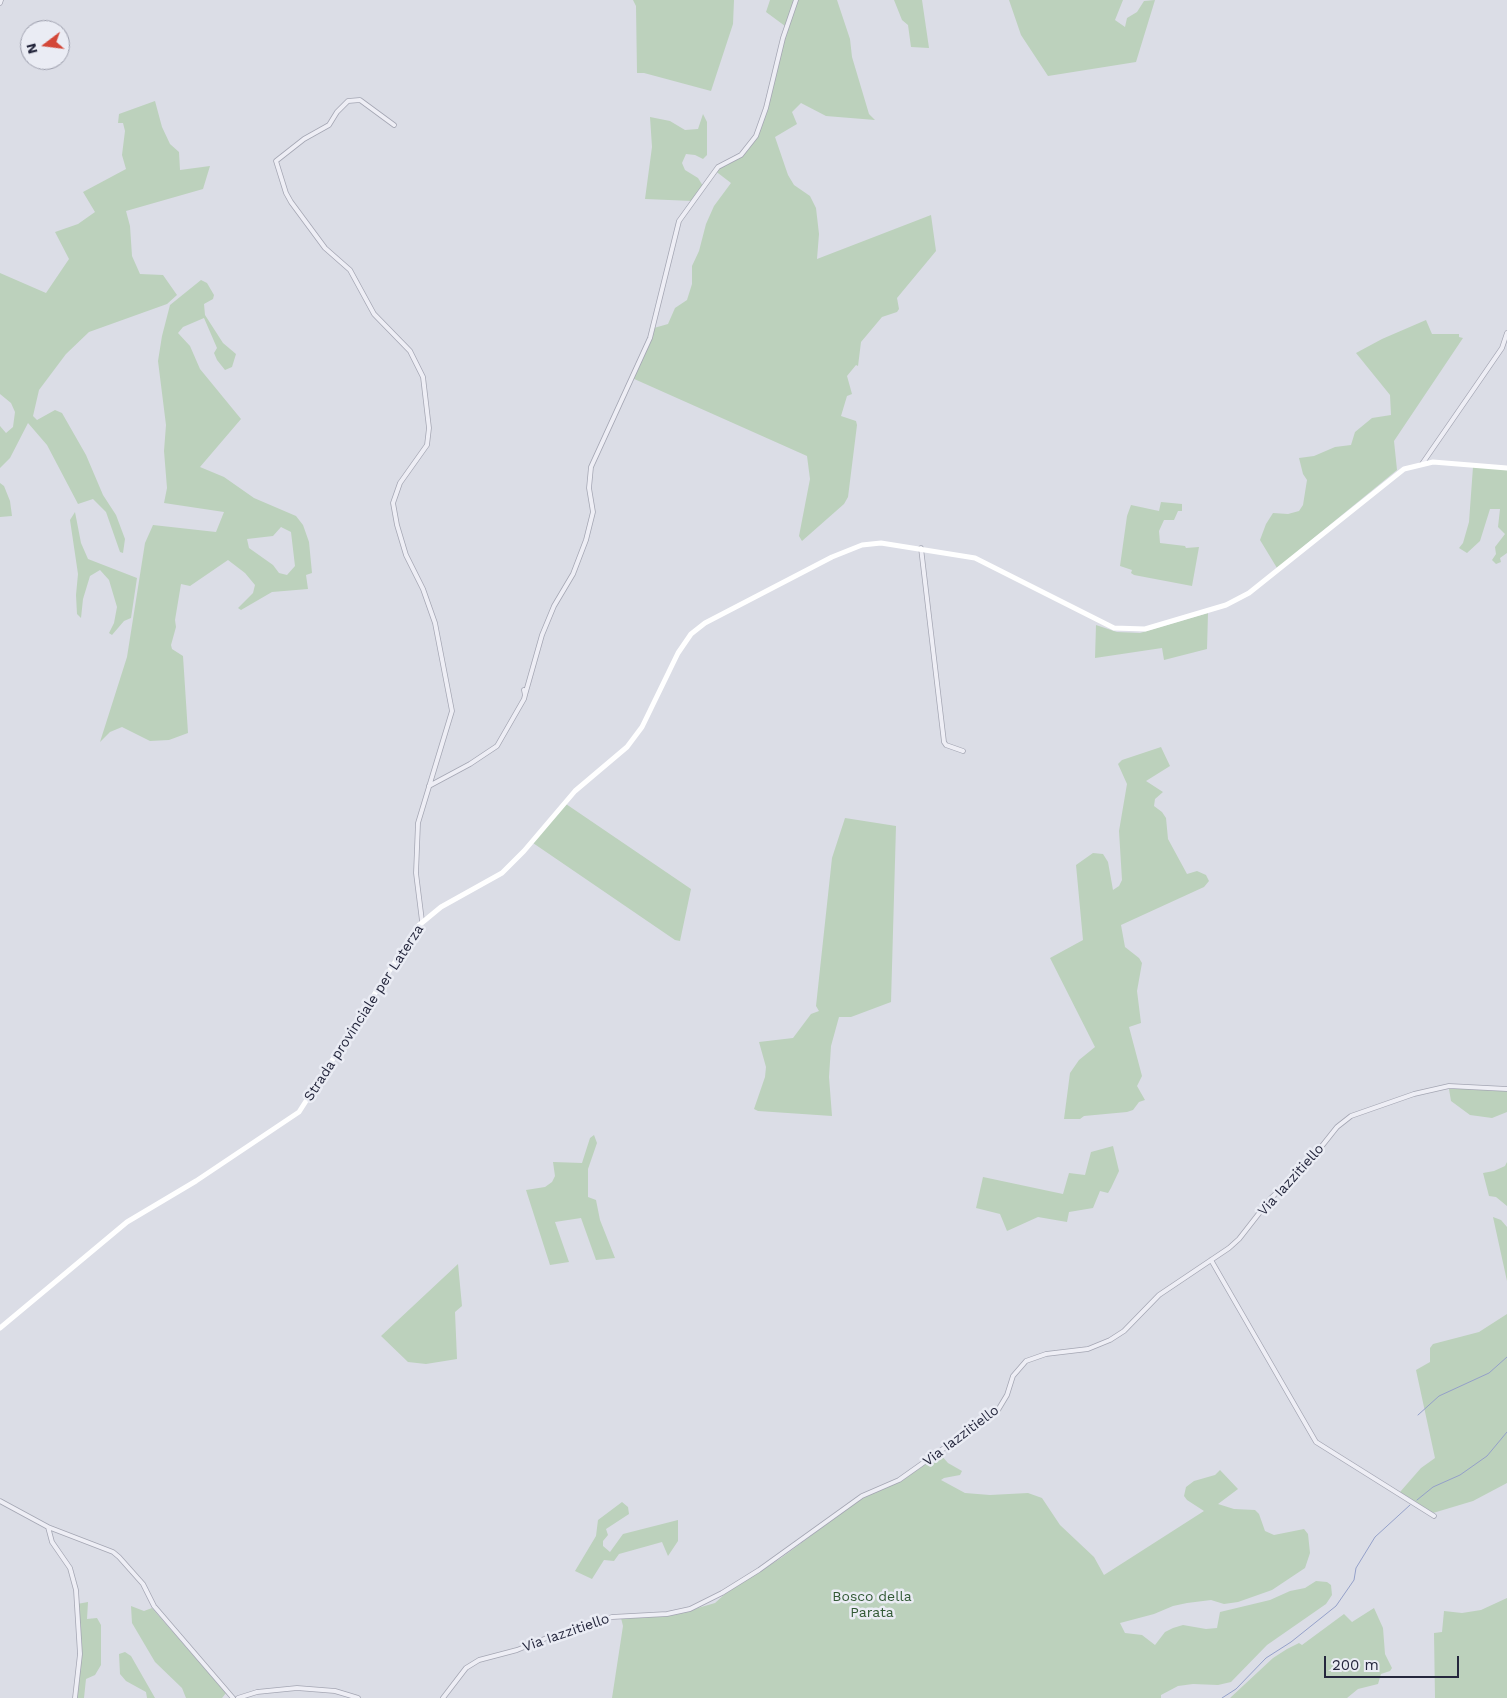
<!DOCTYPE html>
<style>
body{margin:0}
#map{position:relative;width:1507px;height:1698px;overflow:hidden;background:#dbdde6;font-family:"Work Sans",sans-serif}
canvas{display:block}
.north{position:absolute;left:20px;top:20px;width:50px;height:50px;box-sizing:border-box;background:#eaecf4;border:1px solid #9b9dab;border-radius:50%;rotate:255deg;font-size:14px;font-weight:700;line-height:20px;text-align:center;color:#25273d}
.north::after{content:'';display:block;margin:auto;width:18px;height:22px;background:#d34738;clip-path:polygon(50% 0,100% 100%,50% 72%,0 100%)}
.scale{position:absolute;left:1324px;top:1656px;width:135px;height:22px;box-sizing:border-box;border:2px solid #25273d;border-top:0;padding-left:6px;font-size:15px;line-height:18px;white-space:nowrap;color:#25273d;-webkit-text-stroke:4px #eaecf4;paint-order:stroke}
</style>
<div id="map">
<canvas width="1507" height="1698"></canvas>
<div class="north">N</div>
<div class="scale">200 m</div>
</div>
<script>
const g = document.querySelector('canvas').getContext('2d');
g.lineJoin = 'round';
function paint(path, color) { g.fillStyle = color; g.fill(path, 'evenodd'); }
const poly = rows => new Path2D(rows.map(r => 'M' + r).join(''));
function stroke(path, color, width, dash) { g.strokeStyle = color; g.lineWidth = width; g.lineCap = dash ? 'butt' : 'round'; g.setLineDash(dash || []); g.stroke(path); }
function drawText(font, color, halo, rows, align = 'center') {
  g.font = font + ' "Work Sans",sans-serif'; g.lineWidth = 5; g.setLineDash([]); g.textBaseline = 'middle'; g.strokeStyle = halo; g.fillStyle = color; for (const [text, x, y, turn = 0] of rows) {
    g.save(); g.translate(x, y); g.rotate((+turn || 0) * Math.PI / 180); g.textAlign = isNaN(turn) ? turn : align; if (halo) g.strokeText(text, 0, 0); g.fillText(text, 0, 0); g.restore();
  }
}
paint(poly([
 [633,0,734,0,733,24,711,91,644,73,637,73,636,6],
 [770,0,837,0,850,39,852,57,869,114,875,120,826,116,801,103,792,112,797,124,775,137,788,175,794,185,810,196,816,208,819,234,817,259,931,215,936,251,897,298,899,309,897,312,882,317,861,342,858,366,856,365,847,376,852,394,847,396,841,416,856,421,857,425,848,497,844,504,802,541,799,536,810,479,807,456,632,378,654,328,668,324,675,308,687,300,692,284,692,266,699,251,706,224,714,206,731,183,714,170,719,164,741,153,752,139,762,119,785,26,766,12],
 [894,0,922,0,929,48,911,47,908,25,902,20],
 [1009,0,1123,0,1115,20,1125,27,1127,18,1137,12,1144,1,1155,0,1136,62,1048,76,1021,35],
 [155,101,162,127,170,144,179,152,180,170,210,166,203,189,126,211,130,226,132,256,140,274,163,275,177,295,167,304,89,332,66,354,39,390,33,416,37,420,55,410,62,413,86,455,103,495,116,515,125,539,123,553,120,552,106,512,93,499,78,504,47,445,28,423,10,458,0,468,0,426,6,433,13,427,15,412,11,403,0,394,0,273,46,293,69,259,55,232,78,224,95,212,83,192,126,169,122,155,125,131,123,123,118,123,119,114],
 [703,114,707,122,707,155,703,159,695,155,686,154,682,163,685,170,698,178,703,186,693,201,645,199,652,147,650,117,670,121,685,130,698,129],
 [201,280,207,283,214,295,213,299,204,304,205,315,223,343,236,354,232,367,225,370,217,360,214,353,217,348,204,318,183,327,178,333,190,346,200,369,241,419,200,467,224,477,254,498,296,516,303,525,309,542,312,573,306,575,308,589,272,592,241,610,238,608,253,593,255,585,245,573,228,560,190,586,181,584,175,620,176,627,171,645,172,649,183,656,188,733,169,740,150,741,122,727,110,732,100,742,127,657,145,543,153,525,216,532,224,512,164,503,167,488,164,451,166,425,158,361,162,336,170,305],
 [281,527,291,532,295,566,287,575,279,573,273,565,249,548,247,539,273,536],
 [1426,320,1432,334,1459,334,1459,337,1463,338,1394,441,1397,470,1277,568,1260,540,1266,524,1273,513,1288,514,1299,511,1303,505,1307,480,1303,474,1299,458,1314,456,1335,447,1351,445,1355,432,1372,418,1391,415,1390,395,1356,353,1382,339],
 [1473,467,1507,469,1507,553,1500,558,1501,562,1496,564,1492,560,1496,554,1495,547,1505,534,1498,527,1500,509,1490,509,1480,541,1467,553,1459,548,1463,543,1469,522],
 [0,483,4,486,10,501,12,516,0,517],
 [1161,502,1182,504,1182,511,1178,511,1174,520,1164,520,1159,531,1160,543,1185,546,1186,548,1199,547,1192,586,1134,575,1131,573,1132,570,1120,566,1127,516,1131,505,1159,511],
 [75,512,81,543,88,559,137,578,131,618,124,621,112,635,109,633,114,623,117,607,109,580,100,570,90,576,83,599,81,618,77,614,76,595,78,574,70,520],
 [1208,613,1207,649,1164,660,1162,648,1095,658,1096,625,1117,632,1140,633],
 [1161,747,1170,766,1146,781,1163,792,1155,799,1154,806,1162,812,1166,818,1168,839,1187,874,1197,871,1206,875,1209,881,1204,887,1121,925,1125,947,1139,958,1142,963,1137,991,1141,1023,1129,1027,1142,1076,1137,1086,1145,1100,1139,1102,1133,1110,1127,1112,1084,1116,1080,1119,1064,1119,1070,1073,1079,1060,1095,1047,1050,958,1083,940,1076,865,1093,853,1103,854,1108,862,1113,890,1119,886,1122,880,1119,831,1127,784,1118,764,1122,760],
 [566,804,691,889,680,941,675,940,533,843],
 [845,818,896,826,891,1002,851,1017,839,1017,831,1046,829,1077,832,1116,758,1111,754,1109,765,1077,766,1067,759,1042,793,1038,811,1014,819,1011,816,1006,832,858],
 [1462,1087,1507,1091,1507,1112,1492,1118,1470,1115,1451,1101,1449,1089],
 [594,1135,597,1143,588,1169,588,1197,596,1200,600,1220,615,1258,596,1260,581,1218,555,1222,569,1262,550,1265,526,1190,545,1187,552,1182,555,1176,553,1162,582,1163,590,1138],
 [1113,1146,1119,1171,1111,1188,1108,1193,1100,1191,1093,1208,1069,1212,1067,1222,1038,1217,1007,1231,1000,1214,976,1208,983,1177,1063,1194,1069,1173,1085,1175,1091,1152],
 [1507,1162,1507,1206,1496,1197,1489,1196,1483,1173,1494,1171,1505,1166],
 [1493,1217,1501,1220,1507,1227,1507,1281],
 [458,1264,462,1306,455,1312,457,1359,426,1364,408,1362,381,1336],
 [1507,1314,1507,1483,1473,1501,1433,1513,1400,1492,1421,1468,1435,1458,1416,1370,1430,1362,1430,1348,1433,1344,1479,1332],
 [940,1454,948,1463,962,1471,960,1475,944,1478,941,1480,965,1493,990,1495,1028,1493,1042,1498,1060,1525,1094,1557,1104,1575,1204,1511,1187,1500,1184,1496,1186,1487,1194,1481,1215,1475,1220,1470,1238,1489,1218,1504,1234,1509,1255,1510,1259,1514,1265,1531,1274,1535,1304,1529,1308,1534,1310,1553,1305,1568,1272,1590,1238,1602,1224,1604,1211,1600,1187,1603,1173,1606,1154,1614,1120,1623,1125,1633,1142,1635,1155,1645,1165,1632,1173,1628,1183,1625,1206,1629,1217,1628,1220,1612,1270,1600,1290,1591,1305,1588,1316,1581,1327,1582,1331,1585,1332,1595,1326,1604,1267,1645,1231,1682,1218,1685,1193,1684,1178,1686,1161,1695,1161,1698,612,1698,623,1626,621,1618,677,1614,715,1603,726,1593,781,1558,866,1495,900,1482],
 [622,1502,628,1507,629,1514,606,1529,608,1535,603,1541,603,1546,610,1552,623,1534,678,1520,678,1541,668,1556,662,1542,619,1554,614,1561,604,1560,592,1579,575,1571,596,1536,598,1520],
 [1507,1598,1507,1698,1435,1698,1434,1633,1442,1632,1444,1611,1462,1613,1481,1610],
 [88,1602,87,1619,97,1618,101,1625,101,1665,95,1675,86,1679,84,1698,75,1698,81,1658,77,1604],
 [131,1606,144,1611,152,1608,226,1693,222,1698,186,1698,182,1688,155,1662,132,1623],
 [1374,1608,1383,1628,1385,1654,1392,1668,1390,1671,1381,1674,1378,1684,1358,1689,1347,1698,1230,1698,1273,1658,1287,1649,1299,1643,1302,1645,1344,1614,1352,1622],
 [125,1652,131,1656,155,1698,147,1698,146,1692,126,1681,120,1674,119,1654]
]), '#bcd1bc');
stroke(poly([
 [1418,1415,1439,1396,1489,1373,1507,1357],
 [1417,1500,1433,1487,1460,1475,1487,1456,1507,1432],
 [1222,1698,1236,1689,1266,1658,1291,1642,1336,1606,1354,1580,1356,1568,1375,1537,1410,1505]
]), '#94a0c9', 1);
const minor = poly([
 [0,3,1,0],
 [394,125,360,100,348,101,337,112,329,125,304,139,276,161,286,193,291,202,325,248,350,270,374,314,410,351,423,377,429,428,427,445,400,483,393,503,397,525,406,555,423,589,435,623,452,711,418,823,416,873,422,921],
 [1422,464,1502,348,1507,333],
 [921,548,944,742,946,745,963,751],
 [525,695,542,635,554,606,573,574,586,540,593,512,589,488,591,467,650,338,679,221,718,167,741,155,756,136,766,108,783,38,796,0],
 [429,786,470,764,497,746,524,699,525,695,524,690],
 [1211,1260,1316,1442,1434,1516],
 [0,1501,48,1527,52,1542,70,1568,76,1590,80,1654,75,1698],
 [48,1527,113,1552,119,1557,143,1584,154,1606,233,1698],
 [238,1698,257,1692,297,1688,335,1691,358,1698],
 [443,1698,466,1668,479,1660,517,1650,549,1637,612,1617,667,1614,690,1609,722,1593,759,1570,862,1496,899,1480,998,1410,1007,1395,1013,1376,1026,1361,1046,1354,1088,1349,1110,1340,1124,1331,1159,1295,1229,1248,1239,1239,1271,1198,1306,1166,1337,1127,1351,1116,1414,1094,1449,1086,1507,1089]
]);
stroke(minor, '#a4a6b3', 5.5);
stroke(minor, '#eeeef5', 4);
stroke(poly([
 [0,1328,127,1222,196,1181,299,1112,418,926,441,907,502,873,524,851,575,791,627,747,642,727,678,653,691,634,705,623,832,557,862,545,881,543,975,558,1114,628,1145,629,1226,605,1249,593,1404,469,1433,462,1507,468]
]), '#fff', 5);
drawText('14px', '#25273d', '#eaecf4', [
 ["Strada provinciale per Laterza",364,1013,-57],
 ["Via Iazzitiello",1291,1180,-48],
 ["Via Iazzitiello",961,1436,-37],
 ["Via Iazzitiello",566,1633,-19]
]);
drawText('14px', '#315934', '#eaecf4', [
 ["Bosco della",872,1597],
 ["Parata",872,1613]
]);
</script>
